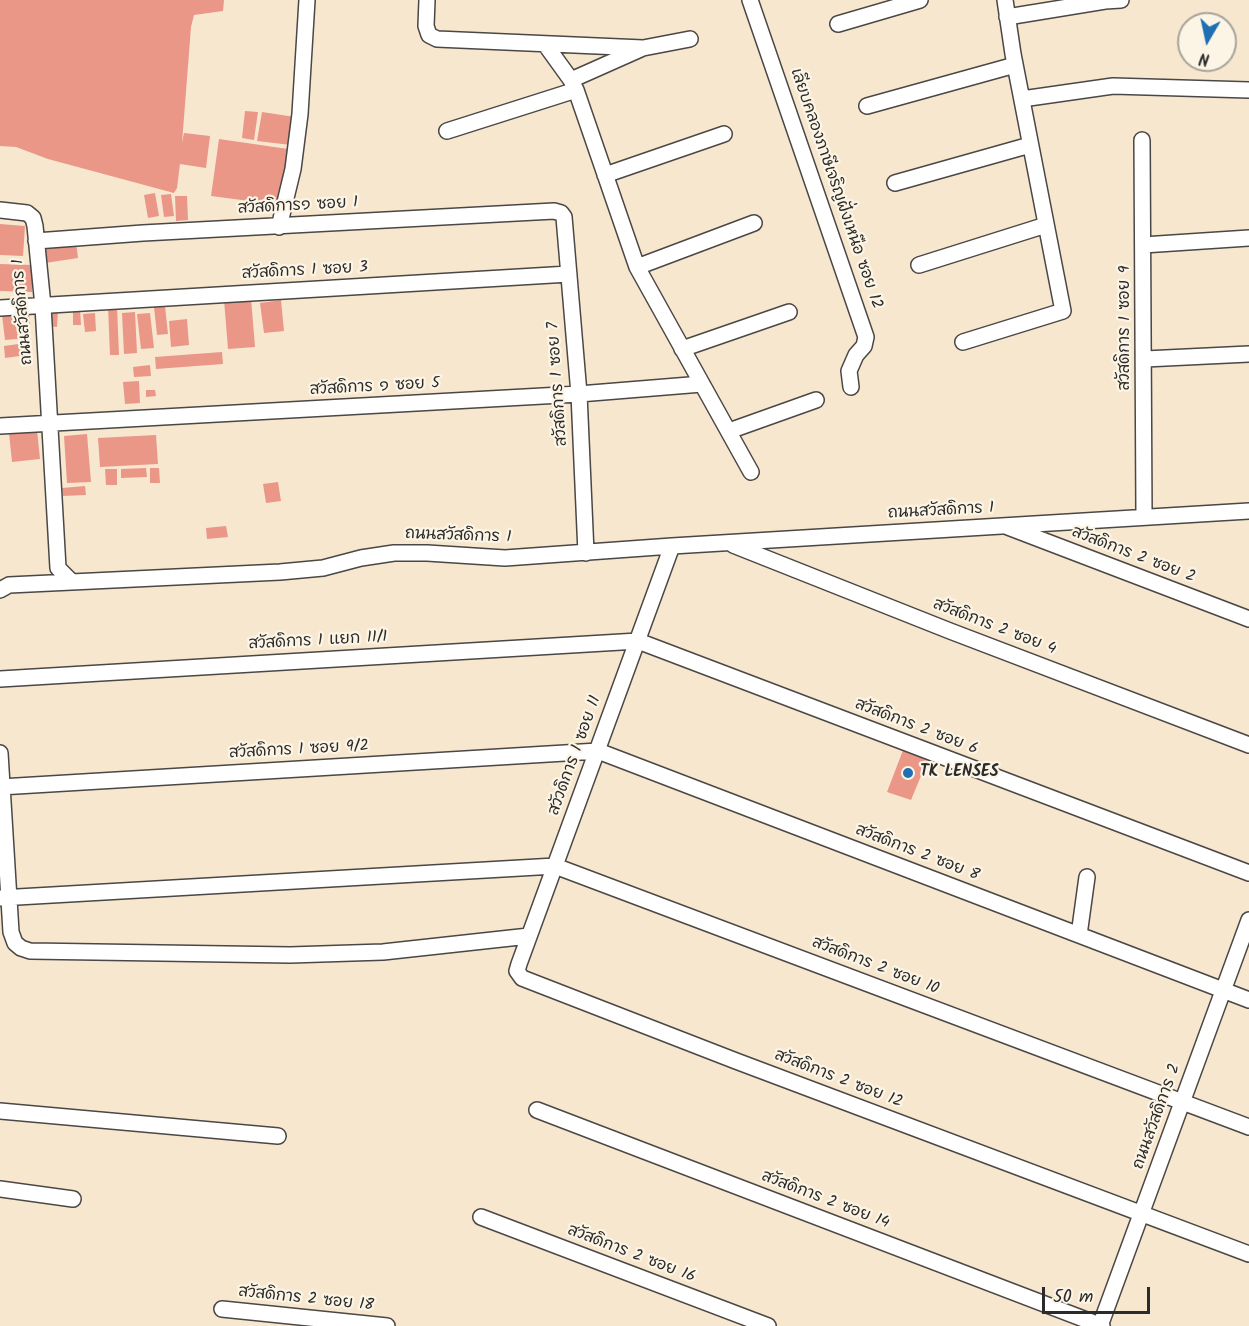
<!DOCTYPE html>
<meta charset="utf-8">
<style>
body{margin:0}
#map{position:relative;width:1249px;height:1326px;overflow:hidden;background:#f7e7cf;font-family:Kalam,sans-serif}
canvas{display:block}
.north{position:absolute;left:1177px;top:12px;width:60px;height:60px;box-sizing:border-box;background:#fcf5e5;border:2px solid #a8a49b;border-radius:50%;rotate:189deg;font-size:16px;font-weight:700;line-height:24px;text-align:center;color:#2b2b2b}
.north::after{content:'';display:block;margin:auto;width:21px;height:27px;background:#1f6fb2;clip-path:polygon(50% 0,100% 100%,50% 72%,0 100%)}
.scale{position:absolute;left:1042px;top:1287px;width:108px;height:27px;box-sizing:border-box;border:3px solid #2b2b2b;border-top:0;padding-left:8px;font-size:18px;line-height:21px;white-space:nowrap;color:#2b2b2b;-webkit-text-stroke:4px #fcf5e5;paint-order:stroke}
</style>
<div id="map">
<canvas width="1249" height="1326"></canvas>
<div class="north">N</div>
<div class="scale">50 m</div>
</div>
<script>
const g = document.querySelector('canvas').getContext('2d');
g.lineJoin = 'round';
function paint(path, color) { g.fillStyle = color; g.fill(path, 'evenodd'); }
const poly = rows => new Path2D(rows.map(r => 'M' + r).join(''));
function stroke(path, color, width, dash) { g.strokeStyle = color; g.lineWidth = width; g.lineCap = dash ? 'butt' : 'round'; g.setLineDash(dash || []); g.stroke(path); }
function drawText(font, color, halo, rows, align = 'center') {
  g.font = font + ' Kalam,"Playpen Sans Thai",sans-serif'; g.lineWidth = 4.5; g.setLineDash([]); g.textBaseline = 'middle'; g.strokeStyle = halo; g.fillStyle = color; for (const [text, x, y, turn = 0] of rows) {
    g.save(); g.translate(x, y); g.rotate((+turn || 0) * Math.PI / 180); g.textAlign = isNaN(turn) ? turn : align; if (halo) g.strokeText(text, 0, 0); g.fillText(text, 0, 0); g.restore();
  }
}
paint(poly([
 [0,0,224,0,223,11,194,15,191,27,182,143,184,133,210,136,206,168,180,164,177,188,174,193,48,159,16,147,0,146],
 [245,111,258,112,254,140,242,138],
 [262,112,295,117,291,145,257,141],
 [219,139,288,149,280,205,211,196],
 [155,193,159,216,148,218,144,195],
 [171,194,174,216,164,217,161,195],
 [175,196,187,196,188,220,176,221],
 [0,224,25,226,23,256,0,255],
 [76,242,78,258,45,263,43,246],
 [0,264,32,265,32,292,0,291],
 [251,298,255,347,228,349,224,300],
 [281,300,284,331,264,333,260,303],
 [108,306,117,306,119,355,110,355],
 [165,306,168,334,157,335,154,307],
 [73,309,80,309,81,325,73,325],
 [50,311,58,311,57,327,49,326],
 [135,312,137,353,124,354,122,313],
 [29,313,30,326,20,327,18,314],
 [95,313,96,331,85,332,83,314],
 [150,313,154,348,141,349,137,314],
 [15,314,18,339,5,340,2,315],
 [187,319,189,345,171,347,169,321],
 [26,343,27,355,5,358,4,346],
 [222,352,223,364,156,369,155,357],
 [150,365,151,376,134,377,133,367],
 [139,381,140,403,125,404,123,382],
 [146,390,155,390,156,396,146,397],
 [37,430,40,459,12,462,9,433],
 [87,434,91,482,67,483,64,436],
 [156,435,158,464,100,467,98,438],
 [146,468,147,477,121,478,121,469],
 [150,468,159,468,160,483,150,483],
 [105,469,117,469,117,485,106,485],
 [278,482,281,501,266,503,263,484],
 [85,486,86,495,63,496,62,488],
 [226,526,228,537,207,539,206,528],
 [905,745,930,754,911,800,887,792]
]), '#ea9788');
const minor = poly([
 [427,0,426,26,429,35,437,39,643,48],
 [750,0,866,337,864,346,856,355,849,371,851,387],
 [1007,17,1105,1,1121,0],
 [838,24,920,0],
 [545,44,571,80,576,90,637,267,751,472],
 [571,80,643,48,690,39],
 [1022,99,1113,86,1249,90],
 [867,106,1015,65],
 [447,131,576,90],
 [1142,140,1144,516],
 [605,175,724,134],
 [895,183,1030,145],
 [0,210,27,213,33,218,35,226,43,306,58,568,72,582],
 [279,227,293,169,300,114,307,0],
 [36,241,143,233,554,211,561,213,564,217,579,394,586,553],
 [1143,245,1249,238],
 [919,265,1046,225],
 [637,267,754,223],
 [0,308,569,274],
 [963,342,1063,311,1013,54,1005,0],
 [682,349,789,312],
 [1145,359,1249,354],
 [0,426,579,394,702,384],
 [729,431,816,400],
 [1008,527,1249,619],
 [733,545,950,631,1249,745],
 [672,546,519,964,517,971,522,978,736,1061,1249,1254],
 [0,590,9,585,280,572,323,568,361,558,394,553,427,553,505,558,672,546,1249,511],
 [0,679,638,641,1249,873],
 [0,753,11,932,15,943,21,948,30,951,290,955,383,952,529,936],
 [0,787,598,751,1249,1000],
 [0,898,555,866,1249,1127],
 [1079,935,1087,877],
 [537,1110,1102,1326],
 [0,1111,278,1136],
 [0,1189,73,1199],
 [481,1217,768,1326],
 [222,1309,387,1326],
 [1100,1326,1249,920]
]);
stroke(minor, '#4a4744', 18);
stroke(minor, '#fff', 15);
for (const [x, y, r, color] of [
 [908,773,6,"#1f6fb2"]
]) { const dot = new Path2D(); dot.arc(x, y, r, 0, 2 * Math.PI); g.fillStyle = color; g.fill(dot); stroke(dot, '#fcf5e5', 2); }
drawText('16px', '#2b2b2b', '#fcf5e5', [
 ["เลียบคลองภาษีเจริญฝั่งเหนือ ซอย 12",835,189,71],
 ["สวัสดิการ๑ ซอย 1",298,207,-3],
 ["สวัสดิการ 1 ซอย 3",305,272,-3],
 ["ถนนสวัสดิการ 1",24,312,-95],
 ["สวัสดิการ 1 ซอย 9",1126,328,-90],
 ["สวัสดิการ 1 ซอย 7",559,384,-94],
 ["สวัสดิการ ๑ ซอย 5",375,388,-3],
 ["ถนนสวัสดิการ 1",941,512,-3],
 ["ถนนสวัสดิการ 1",458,537,2],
 ["สวัสดิการ 2 ซอย 2",1133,556,21],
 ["สวัสดิการ 2 ซอย 4",994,628,21],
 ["สวัสดิการ 1 แยก 11/1",318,642,-3],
 ["สวัสดิการ 2 ซอย 6",916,728,21],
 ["สวัสดิการ 1 ซอย 9/2",299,751,-3],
 ["สวัวดิการ 1 ซอย 11",576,756,-70],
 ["สวัสดิการ 2 ซอย 8",917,854,21],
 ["สวัสดิการ 2 ซอย 10",875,967,21],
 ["สวัสดิการ 2 ซอย 12",838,1080,21],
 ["ถนนสวัสดิการ 2",1158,1117,-70],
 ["สวัสดิการ 2 ซอย 14",825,1201,21],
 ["สวัสดิการ 2 ซอย 16",631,1255,21],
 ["สวัสดิการ 2 ซอย 18",306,1300,6]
]);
drawText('bold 16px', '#2b2b2b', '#fcf5e5', [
 ["TK LENSES",920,773]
], 'left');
</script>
